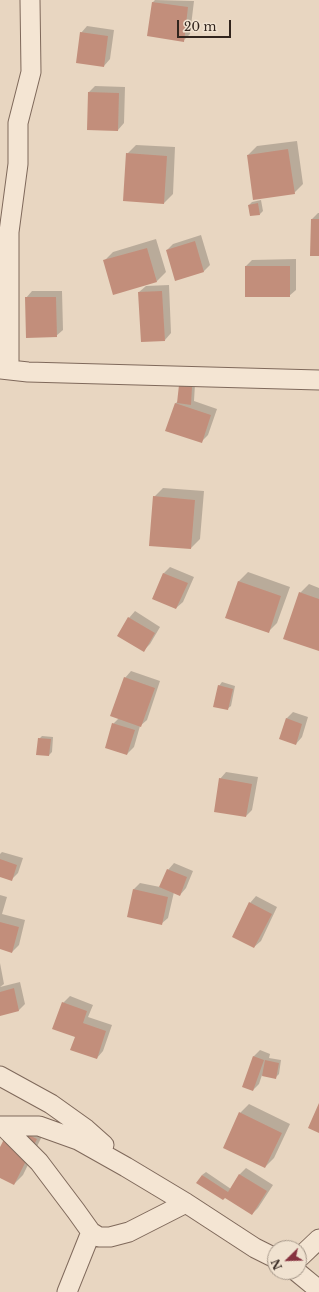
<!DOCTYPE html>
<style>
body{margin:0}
#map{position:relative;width:319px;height:1292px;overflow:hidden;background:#e8d6c1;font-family:"Libre Baskerville",serif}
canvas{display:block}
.north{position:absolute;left:267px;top:1240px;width:40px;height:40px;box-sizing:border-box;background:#f0e2d0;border:1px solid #a49688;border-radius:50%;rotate:247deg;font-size:11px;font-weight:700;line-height:16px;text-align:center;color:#31241d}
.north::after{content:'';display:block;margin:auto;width:14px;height:18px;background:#87323f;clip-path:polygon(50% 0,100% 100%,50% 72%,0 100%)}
.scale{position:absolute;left:177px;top:20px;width:54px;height:18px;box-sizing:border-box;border:2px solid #31241d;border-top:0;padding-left:5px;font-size:12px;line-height:14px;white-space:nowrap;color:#31241d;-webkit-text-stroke:3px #f0e2d0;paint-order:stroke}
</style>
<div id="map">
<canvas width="319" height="1292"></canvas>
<div class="north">N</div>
<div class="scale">20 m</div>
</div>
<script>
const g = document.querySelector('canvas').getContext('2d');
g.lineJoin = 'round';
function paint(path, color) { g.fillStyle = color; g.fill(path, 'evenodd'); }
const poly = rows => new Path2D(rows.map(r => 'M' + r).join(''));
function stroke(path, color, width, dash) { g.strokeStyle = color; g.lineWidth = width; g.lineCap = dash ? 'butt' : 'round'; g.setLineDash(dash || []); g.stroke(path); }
paint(poly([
 [155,0,194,1,190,34,183,41,148,35,153,2],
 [87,26,114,30,110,59,104,66,81,33],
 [95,86,125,87,124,123,118,130,89,92],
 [297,141,303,184,294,193,248,155,257,146],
 [136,145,175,147,173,194,164,203,127,154],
 [261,200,263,211,260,214,250,215,249,205,252,202],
 [318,213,319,213,319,255,312,219],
 [201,235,210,265,204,271,176,280,167,250,173,244],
 [156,239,166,272,157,281,104,261,113,252],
 [296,259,296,290,289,296,246,266,252,260],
 [169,285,171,333,165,340,139,292,146,286],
 [32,291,62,291,63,330,56,336,26,298],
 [183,383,195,384,194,401,217,409,208,435,201,442,167,430,176,403,179,400],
 [163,488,204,491,200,539,191,548,154,497],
 [170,567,194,577,183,602,176,608,153,598,164,573],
 [248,572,290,587,277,623,268,632,226,617,239,581],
 [309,584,319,588,319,650,300,593],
 [135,611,160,627,150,644,144,650,129,618],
 [131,671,160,681,147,720,140,726,134,747,127,754,113,724,119,718,125,678],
 [222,682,235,686,231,706,227,709,219,686],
 [293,712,308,717,302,737,296,744,286,719],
 [42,736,53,737,52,752,49,755,39,739],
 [226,772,258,777,252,810,246,816,220,779],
 [2,852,23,858,18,873,11,880,0,876,0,854],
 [174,863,193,871,186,888,180,895,174,892,168,918,161,924,128,916,134,889,140,883,160,887,168,870],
 [0,895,7,897,2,914,25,920,19,945,12,952,0,948],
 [256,896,277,907,261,941,254,947,250,903],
 [0,963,4,984,0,987,20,982,25,1004,19,1010,0,1015],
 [70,996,93,1005,88,1017,112,1025,103,1051,97,1058,76,1037,63,1003],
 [260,1050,270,1054,269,1058,281,1060,279,1074,275,1078,262,1075,259,1084,253,1090,254,1056],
 [249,1104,290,1124,274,1158,265,1167,240,1113],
 [12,1126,45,1130,23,1175,14,1184,0,1177,0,1149],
 [246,1168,273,1185,258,1208,252,1214,225,1197,202,1175,206,1172,231,1189,240,1174]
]), '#0003');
paint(poly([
 [152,2,188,7,184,42,147,36],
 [80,32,108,36,104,67,76,63],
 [88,92,119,93,118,131,87,130],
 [288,149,295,194,253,200,247,155],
 [126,153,167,156,164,204,123,201],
 [258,203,260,215,250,216,248,205],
 [311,219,319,219,319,256,310,256],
 [195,241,204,272,175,281,166,250],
 [147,248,157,282,113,295,103,260],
 [245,266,290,266,290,297,245,297],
 [162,291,165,341,141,342,138,292],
 [25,297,56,297,57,337,26,338],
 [179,385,192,387,191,405,177,403],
 [175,403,211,415,202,443,165,431],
 [153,496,195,500,191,549,149,546],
 [163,573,188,583,176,609,152,599],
 [238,581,281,596,269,633,225,618],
 [299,592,319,599,319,651,283,639],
 [128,617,155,633,144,652,117,636],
 [124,677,155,688,141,727,110,716],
 [218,685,233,689,228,710,213,707],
 [286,718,302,724,296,745,279,739],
 [112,723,135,730,127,755,105,748],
 [38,738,51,739,49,756,36,755],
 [219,778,252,784,246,817,214,812],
 [0,859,17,865,12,881,0,877],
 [167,869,187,877,180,896,159,887],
 [133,889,168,897,162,925,127,917],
 [249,902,272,914,254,948,232,937],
 [0,922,19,927,12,953,0,949],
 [14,988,19,1011,0,1016,0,992],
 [62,1002,87,1011,83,1023,106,1031,97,1059,70,1050,75,1037,52,1029],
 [253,1056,264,1060,253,1091,242,1087],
 [265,1060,279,1063,276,1079,262,1076],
 [319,1103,319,1133,308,1128],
 [239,1112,282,1133,265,1168,223,1148],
 [11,1126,37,1139,14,1185,0,1178,0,1147],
 [239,1174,267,1191,252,1215,225,1198,223,1200,196,1183,202,1175,228,1192]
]), '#c28e7b');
const street = poly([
 [0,369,28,372,319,380],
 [9,370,9,232,18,164,18,123,31,72,30,0],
 [0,1076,51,1104,86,1129,104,1145],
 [0,1126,39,1126,78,1140,126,1167,186,1203,255,1248,275,1258],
 [3,1126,39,1162,76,1211,91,1232,99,1237,110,1237,129,1232,186,1203],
 [299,1258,319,1239],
 [297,1272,319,1290],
 [67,1292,91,1232]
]);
stroke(street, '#7f695b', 21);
stroke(street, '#f4e5d3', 19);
</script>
